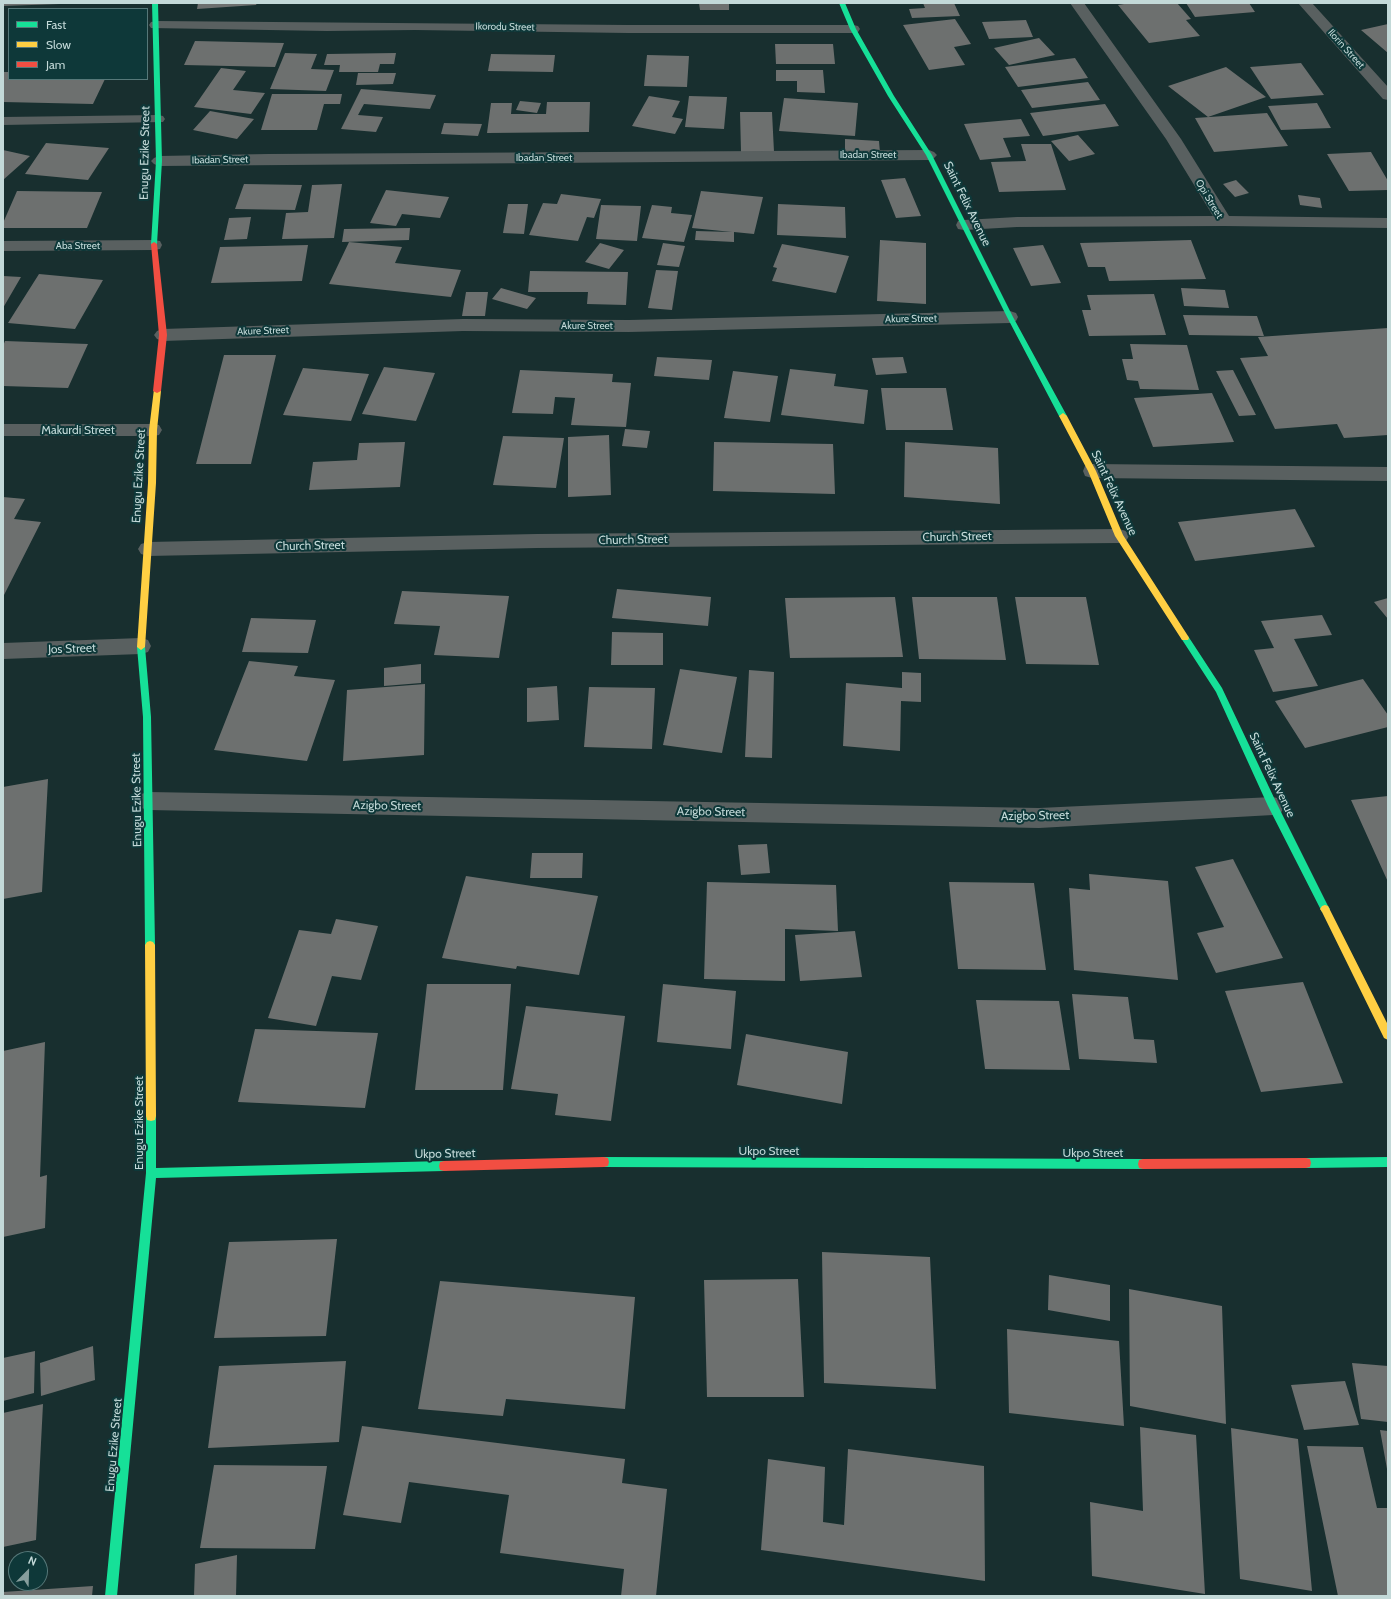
<!DOCTYPE html>
<style>
body{margin:0}
#map{position:relative;width:1391px;height:1599px;overflow:hidden;background:#182f2f;font-family:Cabin,sans-serif}
canvas{display:block}
.frame{position:absolute;inset:0;border:4px solid #c3d9d8;pointer-events:none}
.legend{position:absolute;left:8px;top:8px;width:140px;height:72px;box-sizing:border-box;background:#0e3839;border:1px solid #567879;margin:0;padding:5px 7px;list-style:none;font-size:12px;color:#c3d9d8}
.legend li{display:flex;align-items:center;gap:8px;height:20px}
.legend b{width:20px;border:1px solid #567879}
.north{position:absolute;left:8px;top:1551px;width:40px;height:40px;box-sizing:border-box;background:#0e3839;border:1px solid #567879;border-radius:50%;rotate:23deg;font-size:11px;font-weight:700;line-height:16px;text-align:center;color:#c3d9d8}
.north::after{content:'';display:block;margin:auto;width:14px;height:18px;background:#879e9d;clip-path:polygon(50% 0,100% 100%,50% 72%,0 100%)}
</style>
<div id="map">
<canvas width="1391" height="1599"></canvas>
<div class="frame"></div>
<ul class="legend">
<li><b style="height:5px;background:#16e098"></b>Fast</li>
<li><b style="height:5px;background:#ffcf43"></b>Slow</li>
<li><b style="height:5px;background:#f24e42"></b>Jam</li>
</ul>
<div class="north">N</div>
</div>
<script>
const g = document.querySelector('canvas').getContext('2d');
g.lineJoin = 'round';
function paint(path, color) { g.fillStyle = color; g.fill(path, 'evenodd'); }
const poly = rows => new Path2D(rows.map(r => 'M' + r).join(''));
function drawText(font, color, halo, rows, align = 'center') {
  g.font = font + ' Cabin,sans-serif'; g.lineWidth = 4; g.setLineDash([]); g.textBaseline = 'middle'; g.strokeStyle = halo; g.fillStyle = color; for (const [text, x, y, turn = 0] of rows) {
    g.save(); g.translate(x, y); g.rotate((+turn || 0) * Math.PI / 180); g.textAlign = isNaN(turn) ? turn : align; if (halo) g.strokeText(text, 0, 0); g.fillText(text, 0, 0); g.restore();
  }
}
paint(poly([
 [3,3,60,3,60,4,3,6],
 [198,3,257,3,256,5,197,9],
 [699,3,729,3,729,10,700,10],
 [923,3,954,3,960,16,912,18,909,9,925,8],
 [1130,3,1177,3,1191,19,1186,20,1200,36,1149,43,1118,5],
 [1186,3,1249,3,1255,12,1195,17],
 [955,19,971,44,954,47,965,65,929,70,903,25],
 [1026,20,1033,37,989,39,982,22],
 [1388,24,1388,53,1361,30],
 [1039,38,1055,55,1009,65,994,48],
 [195,41,284,43,275,67,184,65],
 [775,44,833,44,835,64,776,64],
 [285,53,317,54,311,69,334,70,326,91,270,89],
 [396,53,394,64,380,64,378,72,339,72,340,65,324,65,327,54],
 [491,54,555,55,553,72,488,71],
 [647,55,689,56,687,87,644,86],
 [1075,58,1088,78,1018,87,1005,67],
 [1301,63,1324,95,1271,99,1250,67],
 [1226,67,1266,97,1208,117,1168,86],
 [221,68,246,71,233,90,265,93,251,114,194,107],
 [776,70,823,70,825,93,797,92,797,81,776,81],
 [3,72,9,72,9,79,105,79,93,104,3,102],
 [358,73,396,73,393,84,356,85],
 [1088,82,1100,100,1032,108,1021,90],
 [361,89,436,95,430,109,364,104,358,115,383,117,376,132,341,129],
 [272,94,342,94,340,104,324,104,317,130,261,130],
 [649,96,680,101,672,117,683,119,675,134,632,126],
 [689,96,727,97,724,129,685,127],
 [784,98,858,103,855,136,779,131],
 [520,101,541,103,537,113,516,110],
 [547,102,590,102,589,132,487,133,491,103,512,103,511,114,546,114],
 [1317,103,1331,128,1281,130,1268,106],
 [1105,104,1119,126,1043,136,1030,113],
 [210,111,254,119,237,139,193,130],
 [740,112,772,112,774,152,741,152],
 [1267,113,1288,146,1214,152,1195,118],
 [1021,119,1030,136,1003,138,1011,157,980,160,964,124],
 [444,123,482,124,478,136,441,134],
 [1078,135,1095,154,1069,161,1051,141],
 [845,139,879,141,880,153,845,151],
 [46,143,109,148,88,180,25,174],
 [1021,144,1051,144,1066,190,999,192,991,162,1026,161],
 [3,150,30,156,3,180],
 [1371,152,1388,181,1388,190,1349,191,1327,154],
 [905,178,921,216,896,218,881,180],
 [1236,180,1249,193,1235,197,1223,184],
 [244,184,302,185,295,210,235,209],
 [342,184,334,238,282,239,286,213,308,212,312,185],
 [386,190,449,197,440,218,402,214,396,226,370,223],
 [17,191,102,192,87,228,3,228,3,223],
 [701,191,763,197,754,234,734,232,734,242,695,240,696,231,732,232,692,228],
 [561,194,601,199,594,218,587,217,578,241,529,235,543,203,557,204],
 [1298,195,1320,198,1322,208,1300,205],
 [508,204,528,204,524,234,503,233],
 [778,204,845,207,846,238,777,235],
 [601,205,641,206,637,241,596,239],
 [652,205,672,207,671,213,692,215,684,242,642,238],
 [251,217,247,239,224,240,229,218],
 [410,228,409,240,342,242,344,229],
 [880,240,926,243,926,304,877,301],
 [1191,240,1206,279,1109,281,1105,267,1088,267,1080,243],
 [349,242,402,247,395,263,461,270,451,297,329,284],
 [600,243,624,250,609,269,585,262],
 [663,243,685,246,679,267,657,265],
 [782,244,849,256,836,293,772,281,777,268,773,267],
 [308,245,302,281,211,283,220,247],
 [1043,245,1061,283,1031,286,1013,248],
 [656,270,678,271,672,310,648,308],
 [530,271,628,272,626,305,587,304,588,292,528,292],
 [39,274,103,280,75,329,8,323],
 [3,276,21,277,3,308],
 [501,288,536,298,527,309,492,299],
 [1181,288,1225,290,1229,308,1184,306],
 [466,292,488,292,485,316,462,316],
 [1154,294,1166,335,1089,336,1082,310,1091,310,1087,295],
 [1183,315,1257,316,1264,336,1189,335],
 [1388,328,1388,435,1344,438,1337,424,1275,429,1240,358,1268,356,1258,337],
 [5,341,88,344,68,388,3,386,3,346],
 [1130,344,1187,345,1199,390,1140,389,1138,381,1127,380,1122,359,1133,359],
 [224,355,276,355,251,464,196,464],
 [657,357,712,360,709,380,654,376],
 [903,357,907,373,876,375,872,358],
 [384,367,435,373,416,421,362,414],
 [303,368,369,374,351,421,283,415],
 [790,369,836,374,834,386,868,390,864,424,781,415],
 [520,370,613,374,612,382,631,383,626,427,571,425,575,398,555,397,553,414,512,413],
 [1233,370,1256,415,1239,416,1216,371],
 [733,371,778,376,770,422,724,418],
 [881,388,946,388,953,430,886,430],
 [1212,393,1234,442,1153,447,1134,398],
 [625,429,650,431,647,448,622,446],
 [609,435,611,495,568,497,568,437],
 [503,436,564,438,556,488,493,485],
 [405,442,400,487,309,490,313,462,357,460,359,443],
 [714,442,833,444,835,494,713,491],
 [905,442,998,448,1000,504,904,497],
 [3,497,25,499,14,519,41,522,3,597],
 [1295,509,1315,547,1195,561,1178,522],
 [617,589,711,597,708,626,612,618],
 [402,591,509,596,499,658,434,655,440,626,394,624],
 [895,597,903,657,790,658,785,598],
 [912,597,997,597,1006,660,919,659],
 [1015,597,1086,597,1099,665,1026,664],
 [1388,598,1388,619,1374,602],
 [1322,615,1332,635,1294,639,1318,686,1273,692,1254,650,1274,648,1261,621],
 [251,618,316,620,308,653,242,652],
 [612,632,663,633,663,665,611,665],
 [249,661,298,666,294,676,335,680,307,761,214,750],
 [421,664,421,683,384,686,384,668],
 [680,669,737,677,722,753,663,745],
 [749,670,774,672,772,758,745,757],
 [902,672,921,673,921,702,901,701,900,751,843,746,846,683,902,688],
 [1363,679,1388,715,1388,727,1305,748,1275,701],
 [425,684,424,755,343,761,347,690],
 [557,686,559,720,527,722,527,688],
 [589,687,655,688,652,749,584,747],
 [48,779,42,892,3,899,3,787],
 [1388,796,1388,882,1351,800],
 [767,844,770,873,741,875,738,845],
 [532,853,583,853,582,878,530,878],
 [1233,859,1283,958,1216,973,1197,933,1224,927,1195,867],
 [1089,874,1168,881,1178,980,1074,970,1069,888,1090,890],
 [466,876,598,896,579,975,517,966,516,969,442,958],
 [707,882,836,885,838,931,785,929,785,981,704,979],
 [949,882,1034,883,1046,970,958,969],
 [336,919,378,926,361,980,332,976,316,1026,268,1018,299,930,331,934],
 [855,931,862,977,800,981,795,935],
 [1303,982,1343,1083,1261,1092,1225,991],
 [427,984,511,984,503,1090,415,1090],
 [663,984,736,991,731,1049,657,1042],
 [1072,994,1128,997,1134,1039,1154,1040,1157,1063,1079,1059],
 [976,1000,1059,1001,1070,1070,985,1069],
 [526,1006,625,1016,611,1121,555,1115,558,1094,511,1089],
 [255,1029,378,1033,365,1108,238,1102],
 [746,1034,848,1052,842,1104,737,1085],
 [45,1042,40,1177,47,1175,45,1228,3,1237,3,1051],
 [337,1239,326,1336,214,1338,229,1242],
 [822,1252,930,1257,936,1389,824,1383],
 [1049,1275,1110,1285,1110,1321,1048,1310],
 [798,1279,804,1397,707,1397,704,1280],
 [440,1281,635,1297,625,1409,506,1399,503,1416,418,1409],
 [1129,1289,1222,1306,1226,1424,1130,1406],
 [1007,1329,1119,1341,1124,1426,1009,1413],
 [93,1346,95,1380,41,1396,40,1363],
 [35,1351,34,1393,3,1401,3,1358],
 [346,1361,339,1442,208,1448,219,1366],
 [1352,1363,1388,1366,1388,1422,1361,1419],
 [1345,1381,1359,1425,1304,1430,1291,1385],
 [43,1404,36,1540,3,1547,3,1413],
 [362,1426,625,1459,622,1483,667,1489,656,1596,621,1596,624,1569,500,1553,509,1495,409,1482,401,1523,343,1515],
 [1140,1427,1196,1435,1205,1594,1092,1576,1090,1502,1143,1511],
 [1231,1428,1298,1439,1312,1591,1240,1579],
 [1380,1430,1388,1431,1388,1469,1387,1469],
 [1307,1446,1363,1447,1377,1508,1388,1508,1388,1596,1338,1596],
 [848,1449,984,1466,985,1581,761,1550,768,1459,825,1467,823,1522,844,1525],
 [214,1465,327,1466,315,1549,200,1548],
 [237,1555,236,1596,194,1596,195,1564],
 [93,1586,92,1596,3,1596,3,1592]
]), '#6d706f');
paint(poly([
 [1070,3,1084,3,1181,139,1229,216,1388,218,1388,228,1224,226,1017,227,964,230,958,229,956,225,958,221,964,220,1017,217,1213,216,1166,139,1070,3],
 [1298,3,1312,3,1388,87,1388,100,1383,99,1298,3],
 [156,21,628,25,853,25,858,26,860,29,858,32,853,33,628,33,415,30,327,31,151,28,149,25,151,22,156,21],
 [158,115,163,116,165,119,163,122,3,125,3,117,158,115],
 [929,150,934,152,937,155,934,158,929,160,159,166,154,164,151,161,154,158,159,156,268,154,929,150],
 [154,240,160,241,162,245,160,249,154,250,3,251,3,241,154,240],
 [1010,311,1016,313,1018,317,1016,321,1010,323,629,332,463,331,163,341,157,339,154,335,157,331,163,329,463,319,629,320,1010,311],
 [3,424,153,424,159,425,162,430,159,435,153,436,3,436,3,424],
 [1092,464,1388,467,1388,481,1092,478,1085,476,1083,471,1085,466,1092,464],
 [1119,529,1126,531,1129,536,1126,541,1119,543,537,548,148,556,141,554,138,549,141,544,148,542,537,534,1119,529],
 [141,638,148,640,151,646,148,652,141,654,3,659,3,643,141,638],
 [149,792,1039,808,1273,797,1281,799,1284,806,1281,813,1273,815,1039,828,149,810,141,808,138,801,141,794,149,792]
]), '#596060');
paint(poly([
 [152,3,158,3,162,161,157,244,154,246,151,244,156,161,152,3],
 [839,3,845,3,856,29,894,96,932,155,1013,317,1067,416,1066,418,1063,419,1059,416,1007,317,926,155,888,96,850,29,839,3],
 [1185,635,1188,636,1222,688,1277,804,1328,906,1330,909,1328,912,1325,913,1322,912,1268,806,1216,692,1181,638,1185,635],
 [141,644,145,647,151,717,155,945,153,948,150,949,147,948,145,945,143,717,137,647,141,644],
 [151,1111,155,1112,156,1116,156,1168,444,1161,448,1162,449,1166,448,1170,444,1171,156,1178,117,1596,105,1596,146,1173,146,1116,147,1112,151,1111],
 [604,1157,1143,1159,1147,1160,1148,1164,1147,1168,1143,1169,604,1167,600,1166,599,1162,600,1158,604,1157],
 [1388,1157,1388,1167,1306,1168,1302,1167,1301,1163,1302,1159,1306,1158,1388,1157]
]), '#16e098');
paint(poly([
 [154,389,160,389,161,391,157,430,156,483,145,647,141,650,137,647,148,483,149,430,154,389],
 [1063,413,1067,416,1096,471,1123,535,1188,636,1189,638,1188,640,1182,640,1115,536,1088,471,1059,416,1063,413],
 [1325,905,1328,906,1388,1025,1388,1040,1384,1038,1322,912,1320,909,1322,906,1325,905],
 [150,941,153,942,155,945,156,1116,155,1120,151,1121,147,1120,146,1116,145,945,147,942,150,941]
]), '#ffcf43');
paint(poly([
 [154,242,157,244,167,335,161,391,157,393,153,391,159,335,151,244,154,242],
 [604,1157,608,1158,609,1162,608,1166,604,1167,444,1171,440,1170,439,1166,440,1162,444,1161,604,1157],
 [1306,1158,1310,1159,1311,1163,1310,1167,1306,1168,1143,1169,1139,1168,1138,1164,1139,1160,1143,1159,1306,1158]
]), '#f24e42');
drawText('10px', '#c3d9d8', '#0e3839', [
 ["Ikorodu Street",505,27,1],
 ["Ilorin Street",1346,49,48],
 ["Ibadan Street",868,155],
 ["Ibadan Street",544,158],
 ["Ibadan Street",220,160,-1],
 ["Opi Street",1209,199,59],
 ["Aba Street",78,246],
 ["Akure Street",911,319,-1],
 ["Akure Street",587,326],
 ["Akure Street",263,331,-2]
]);
drawText('12px', '#c3d9d8', '#0e3839', [
 ["Enugu Ezike Street",145,153,-89],
 ["Saint Felix Avenue",967,204,64],
 ["Makurdi Street",78,430],
 ["Enugu Ezike Street",139,476,-87],
 ["Saint Felix Avenue",1114,493,65],
 ["Church Street",957,537,-1],
 ["Church Street",633,540,-1],
 ["Church Street",310,546,-1],
 ["Jos Street",72,649,-2],
 ["Saint Felix Avenue",1272,775,65],
 ["Enugu Ezike Street",137,800,-91],
 ["Azigbo Street",387,806,1],
 ["Azigbo Street",711,812,1],
 ["Azigbo Street",1035,816,-1],
 ["Enugu Ezike Street",139,1123,-90],
 ["Ukpo Street",769,1151],
 ["Ukpo Street",1093,1153],
 ["Ukpo Street",445,1154,-1],
 ["Enugu Ezike Street",114,1445,-85]
]);
</script>
